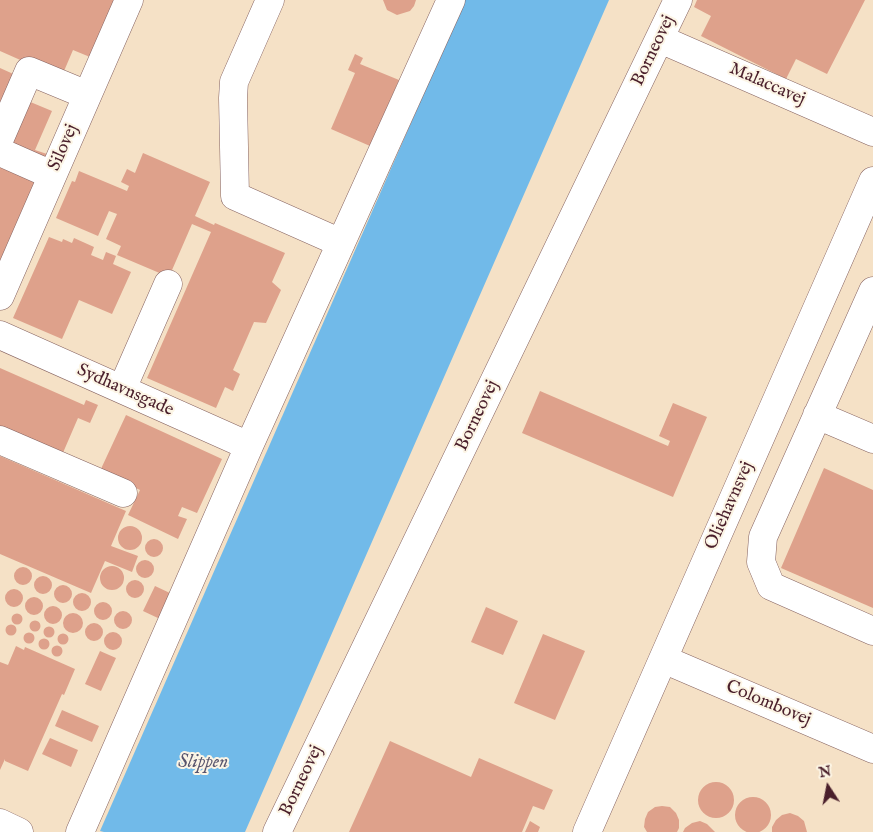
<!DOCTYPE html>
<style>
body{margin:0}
#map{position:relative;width:873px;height:832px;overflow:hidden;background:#f5e1c6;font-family:"IM FELL English",serif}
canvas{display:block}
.north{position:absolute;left:803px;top:762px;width:50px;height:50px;-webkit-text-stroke:4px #fcf5e5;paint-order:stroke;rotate:349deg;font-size:14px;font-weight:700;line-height:20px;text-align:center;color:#4a1f2b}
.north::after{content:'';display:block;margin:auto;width:18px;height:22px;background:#4a1f2b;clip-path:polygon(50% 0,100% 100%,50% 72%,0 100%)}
</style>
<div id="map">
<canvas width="873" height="832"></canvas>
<div class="north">N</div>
</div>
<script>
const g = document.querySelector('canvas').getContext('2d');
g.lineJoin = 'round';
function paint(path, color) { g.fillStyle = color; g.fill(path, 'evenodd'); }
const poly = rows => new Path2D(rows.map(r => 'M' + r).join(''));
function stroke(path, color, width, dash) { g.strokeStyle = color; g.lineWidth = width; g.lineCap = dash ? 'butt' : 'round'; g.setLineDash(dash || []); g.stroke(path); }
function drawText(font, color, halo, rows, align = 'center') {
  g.font = font + ' "IM FELL English",serif'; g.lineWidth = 4; g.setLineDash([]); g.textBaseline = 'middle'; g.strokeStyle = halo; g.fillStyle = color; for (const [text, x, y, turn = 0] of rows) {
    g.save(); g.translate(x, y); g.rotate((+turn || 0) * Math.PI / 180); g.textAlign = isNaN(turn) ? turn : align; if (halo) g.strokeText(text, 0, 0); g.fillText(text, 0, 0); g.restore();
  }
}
paint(poly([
 [465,0,609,0,245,832,104,832,100,831]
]), '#71bae9');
paint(poly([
 [0,0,114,0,90,57,73,50,61,78,0,51],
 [383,0,416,0,414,6,410,11,397,15,387,10],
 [697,0,865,0,827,74,796,59,786,79,701,36,711,16,694,7],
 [355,54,363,58,360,64,399,80,370,146,331,129,355,73,348,70],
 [0,68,20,77,28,101,52,111,35,150,47,154,42,165,6,150,0,123],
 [143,153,210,182,195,216,214,225,215,223,285,253,272,282,281,290,266,323,254,322,233,370,240,374,233,391,225,387,216,408,147,378,211,232,192,224,169,277,117,255,121,246,106,239,117,214,109,211,98,236,56,218,72,181,75,182,79,171,127,191,129,186,121,182,127,169,135,173],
 [0,158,38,174,0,262],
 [49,237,62,242,63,239,72,243,74,238,94,247,91,255,103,260,106,252,116,256,113,264,131,272,112,314,79,300,62,339,13,318],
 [0,368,84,405,86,400,98,405,90,423,78,418,62,455,0,428],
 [540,391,668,446,670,441,659,436,673,403,707,417,673,497,522,433],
 [126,415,222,459,197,513,182,507,178,516,187,519,178,539,128,515,140,490,100,471],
 [0,456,126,511,111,546,138,556,132,572,105,561,91,593,0,554],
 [824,468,873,490,873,608,781,568],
 '118 538a12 12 0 1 1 24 0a12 12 0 1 1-24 0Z',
 '145 548a9 9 0 1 1 18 0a9 9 0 1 1-18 0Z',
 '136 569a9 9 0 1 1 18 0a9 9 0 1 1-18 0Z',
 '100 578a12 12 0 1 1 24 0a12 12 0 1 1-24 0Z',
 '14 576a9 9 0 1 1 18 0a9 9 0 1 1-18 0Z',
 '34 585a9 9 0 1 1 18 0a9 9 0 1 1-18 0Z',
 '126 589a9 9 0 1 1 18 0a9 9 0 1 1-18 0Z',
 '54 594a9 9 0 1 1 18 0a9 9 0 1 1-18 0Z',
 [155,586,172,594,160,619,143,611],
 '5 598a9 9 0 1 1 18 0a9 9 0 1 1-18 0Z',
 '73 602a9 9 0 1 1 18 0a9 9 0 1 1-18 0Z',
 '25 606a9 9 0 1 1 18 0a9 9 0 1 1-18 0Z',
 '94 611a9 9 0 1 1 18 0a9 9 0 1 1-18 0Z',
 '44 615a9 9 0 1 1 18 0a9 9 0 1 1-18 0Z',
 [486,607,518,621,503,655,471,642],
 '114 620a9 9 0 1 1 18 0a9 9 0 1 1-18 0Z',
 '11.5 619a5.5 5.5 0 1 1 11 0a5.5 5.5 0 1 1-11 0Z',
 '63 623a10 10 0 1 1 20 0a10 10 0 1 1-20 0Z',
 '29.5 626a5.5 5.5 0 1 1 11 0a5.5 5.5 0 1 1-11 0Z',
 '85 632a9 9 0 1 1 18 0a9 9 0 1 1-18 0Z',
 '5.5 630a5.5 5.5 0 1 1 11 0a5.5 5.5 0 1 1-11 0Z',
 '43.5 632a5.5 5.5 0 1 1 11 0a5.5 5.5 0 1 1-11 0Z',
 '104 641a9 9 0 1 1 18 0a9 9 0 1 1-18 0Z',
 '23.5 638a5.5 5.5 0 1 1 11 0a5.5 5.5 0 1 1-11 0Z',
 '57.5 639a5.5 5.5 0 1 1 11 0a5.5 5.5 0 1 1-11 0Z',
 [543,634,585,651,555,720,514,703],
 '38.5 644a5.5 5.5 0 1 1 11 0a5.5 5.5 0 1 1-11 0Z',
 '51.5 651a5.5 5.5 0 1 1 11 0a5.5 5.5 0 1 1-11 0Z',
 [16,646,24,650,25,647,75,669,64,695,62,694,28,771,5,761,5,759,0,770,0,662,8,665],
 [100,651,116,658,101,691,85,684],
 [62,710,99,726,92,742,55,726],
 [50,738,78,750,71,767,42,754],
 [390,741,471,777,479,758,553,790,544,810,533,806,522,832,349,832],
 '698 800a18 18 0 1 1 36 0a18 18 0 1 1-36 0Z',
 '735 815a18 18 0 1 1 36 0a18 18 0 1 1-36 0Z',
 [662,806,670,807,676,813,679,820,679,828,677,832,647,832,644,827,645,819,648,812,655,807],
 [790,813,798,816,804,821,807,832,772,832,772,827,776,820,782,815],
 [530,821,540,827,538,832,525,832],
 [700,821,707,824,715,832,683,832,685,828,692,823]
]), '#dea18b');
const minor = poly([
 [270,0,234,82,233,98,235,196,341,243],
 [660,39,873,132],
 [0,138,29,71,87,95],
 [0,152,52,175],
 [873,291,763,537,761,562,771,586,873,631],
 [0,296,129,0],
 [0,335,249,446],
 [122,389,168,284],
 [817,415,873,439],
 [0,440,123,493],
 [663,659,873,749],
 [0,823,19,832],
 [80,832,249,446,451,0],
 [277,832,678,0],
 [587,832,873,181]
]);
stroke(minor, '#866361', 29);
stroke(minor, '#fff', 28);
drawText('18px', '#4a1f2b', '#fcf5e5', [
 ["Borneovej",654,51,-64],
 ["Malaccavej",767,85,24],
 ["Silovej",64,148,-66],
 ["Sydhavnsgade",125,391,24],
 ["Borneovej",478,416,-64],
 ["Oliehavnsvej",730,506,-66],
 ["Colombovej",768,704,23],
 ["Borneovej",302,781,-64]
]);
drawText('italic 19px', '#58556e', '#fcf5e5', [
 ["Slippen",203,763]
]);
</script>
